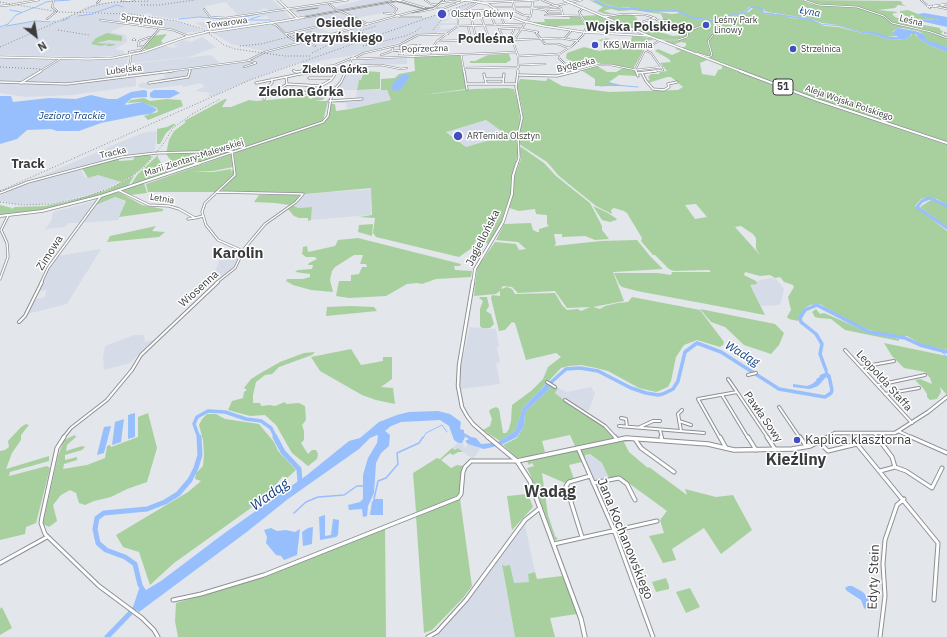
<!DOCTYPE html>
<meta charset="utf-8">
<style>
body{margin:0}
#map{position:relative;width:947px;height:637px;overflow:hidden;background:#e3e6ea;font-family:"IBM Plex Sans",sans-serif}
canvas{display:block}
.north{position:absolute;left:16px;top:16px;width:40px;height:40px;-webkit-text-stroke:3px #fff;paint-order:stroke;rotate:149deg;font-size:11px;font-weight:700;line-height:16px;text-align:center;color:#3a3b3c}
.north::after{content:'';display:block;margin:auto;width:14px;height:18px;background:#3a3b3c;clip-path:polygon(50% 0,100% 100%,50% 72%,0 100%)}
</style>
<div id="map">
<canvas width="947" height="637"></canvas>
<div class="north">N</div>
</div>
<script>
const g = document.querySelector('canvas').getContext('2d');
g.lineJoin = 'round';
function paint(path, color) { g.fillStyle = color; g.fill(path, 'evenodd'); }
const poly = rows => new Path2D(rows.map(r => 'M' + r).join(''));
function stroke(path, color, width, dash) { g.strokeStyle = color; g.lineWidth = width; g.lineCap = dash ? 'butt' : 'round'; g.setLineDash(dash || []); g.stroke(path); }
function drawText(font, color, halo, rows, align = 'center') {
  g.font = font + ' "IBM Plex Sans",sans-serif'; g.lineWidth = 3; g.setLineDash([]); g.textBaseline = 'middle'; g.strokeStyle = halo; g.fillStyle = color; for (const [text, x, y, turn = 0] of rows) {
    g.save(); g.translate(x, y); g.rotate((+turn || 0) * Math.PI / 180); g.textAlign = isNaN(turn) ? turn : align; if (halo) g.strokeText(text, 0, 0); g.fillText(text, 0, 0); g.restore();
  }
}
paint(poly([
 [150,0,273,0,291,18,273,21,266,16,262,17,259,14,270,12,266,8,255,12,238,15,232,8,217,11,231,8,226,2,205,6,206,9,203,10,209,17,190,17,174,19,154,16,149,13,141,15,82,12,80,14,127,14,158,18,189,25,203,31,184,33,178,30,101,20,97,21,128,24,110,32,126,35,127,42,115,49,124,51,124,55,93,57,0,55,0,27,32,21,50,23,74,14,86,7,99,3],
 [362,0,391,0,392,1,339,10,334,7],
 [481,0,445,18,449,20,446,21,441,22,441,23,457,23,457,25,441,25,440,29,454,28,449,32,437,32,436,34,419,35,407,40,354,55,302,64,302,61,250,80,211,97,207,95,211,93,195,91,205,86,200,83,183,87,183,85,149,89,138,87,140,83,158,82,159,79,164,78,165,72,244,62,264,53,397,18,429,17,475,1],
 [327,3,337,11,300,16,290,9],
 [389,4,396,9,395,11,356,18,344,12],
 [341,12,350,19,316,27,331,33,263,51,231,44,212,32,271,24,276,26,278,26,276,23],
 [236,18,237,22,227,23,228,28,209,30,195,23],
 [614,22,641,33,634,35,599,33,598,29,600,27,599,25],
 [202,37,216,47,189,57,132,63,133,55,164,46,174,48,179,46,173,45,184,40,191,42],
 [211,55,218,61,219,64,131,75,132,64],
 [128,56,124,77,136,76,136,86,72,95,26,97,0,93,0,58,93,60],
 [407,57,407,64,354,65,355,63,364,62,363,59],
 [365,66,357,90,386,90,392,100,347,109,346,103,333,103,334,101,362,99,356,98,357,90,336,90,343,81,350,67],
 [486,120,507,135,466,147,446,131],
 [154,131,157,132,155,150,152,152,122,156,39,177,142,133],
 [80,168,85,178,98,175,121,182,95,193,61,202,33,205,15,204,0,201,0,196,21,185],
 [371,189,371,215,311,220,312,207,298,208,292,205,305,194],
 [115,197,126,202,118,220,82,223,96,205],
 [95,201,79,223,69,223,64,227,45,229,51,221,53,212],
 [101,249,67,304,27,314,36,299,45,297,47,290,39,291,46,273,57,256],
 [239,255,234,267,222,277,214,277,219,260,223,259,225,256],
 [772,278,776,279,784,289,780,305,761,306,749,284,761,280],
 [470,327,496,329,499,346,497,348,500,362,496,363,500,384,461,389,460,371],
 [134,335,144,335,145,342,155,340,148,345,130,363,104,370,103,357,105,346],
 [591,387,595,393,589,410,578,411,555,393,558,388,567,392],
 [455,440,464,443,463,445,466,448,468,443,481,448,473,459,458,448,455,450,452,448,457,444],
 [590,454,602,463,609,478,595,481,584,455],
 [525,525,535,572,528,574,530,582,514,583,502,565,515,637,436,637,464,606]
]), '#d6dce7');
paint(poly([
 [589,0,596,1,606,6,625,9,632,7,619,8,604,4,597,0,802,0,810,4,818,5,805,0,900,1,902,2,902,4,906,6,898,5,895,8,878,10,898,12,892,14,895,17,913,23,940,28,940,30,943,31,941,34,947,36,947,38,917,28,894,23,941,36,947,39,947,47,937,45,926,40,922,33,918,31,903,28,898,28,892,32,897,36,885,37,872,32,861,32,838,25,822,23,811,19,768,12,764,11,763,8,756,7,762,8,763,14,783,15,791,18,812,20,824,26,838,27,862,33,872,34,890,40,906,39,910,37,912,34,915,34,918,38,929,45,947,52,947,143,817,99,681,48,686,46,686,43,681,42,673,45,606,17,620,14,631,14,636,17,638,22,652,26,649,27,653,29,658,29,655,30,660,32,673,36,681,35,676,32,666,32,663,29,667,25,665,23,659,24,663,26,657,27,650,24,650,23,664,21,661,14,632,10,619,11,611,9,603,11,614,14,605,14,597,11,603,7],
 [749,7,754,7,749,12,732,16,729,17,728,20,721,21,696,19,680,13,672,14,650,11,678,11,694,18,721,20,725,19,727,16,746,11],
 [908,10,923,16,938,18,937,20,905,19,906,16,900,13,900,11],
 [599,15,605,18,600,19,606,18,613,21,587,25,582,16],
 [569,16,580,16,585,25,558,26,557,28,554,28,555,26,544,26,530,22,545,22,544,19,570,19],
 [107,33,122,36,122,41,109,40,96,43,116,44,112,46,106,46,108,44,101,46,91,44,96,38],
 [167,34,161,41,163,43,148,49,142,49,152,36],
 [632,36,650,38,654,39,648,41,655,44,642,50,643,51,633,69,610,64,604,65,596,62,583,65,579,62,570,61,566,58,567,53,584,47,600,51,608,49,611,45,598,40,608,38,618,44,631,41],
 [677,48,816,101,947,145,947,205,937,199,925,198,921,199,915,206,947,231,947,350,922,345,907,336,892,336,869,330,846,320,820,304,810,305,804,309,798,321,789,319,787,317,791,310,788,297,794,287,793,285,784,282,780,277,775,278,770,275,760,276,745,272,744,275,756,281,757,284,750,285,765,315,637,291,622,287,619,284,614,273,658,273,671,275,672,272,711,272,709,270,674,271,669,269,655,255,653,255,641,241,642,238,627,213,624,211,614,208,611,210,612,214,596,206,559,176,547,162,519,144,520,129,523,119,522,108,517,86,520,79,546,81,548,78,562,86,609,92,678,90,683,87,671,77,667,77,648,83,646,81,650,80,648,77,651,74,659,74,660,72,667,71,660,63,671,62,669,59,655,51,658,49,672,55,681,51,675,49],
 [707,60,722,66,722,69,718,70,715,76,702,74,700,63],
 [696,204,707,217,695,219,685,205],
 [741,226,753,234,756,238,756,249,760,255,735,227,728,228],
 [506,54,509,54,511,60,506,63,470,63,470,61,475,61,488,55],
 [460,55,466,89,423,95,473,89,507,88,514,89,519,106,520,120,518,130,511,134,516,136,518,154,512,176,511,193,500,225,488,244,482,241,484,238,478,237,472,248,459,257,376,237,373,233,375,218,359,217,372,215,371,188,305,194,223,192,221,189,236,175,234,155,235,152,325,121,328,117,330,104,335,104,336,111,350,109,391,100,387,90,381,90,381,79,395,78,399,74,415,71,414,57],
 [486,120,507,135,466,147,446,132],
 [597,66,607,72,616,72,623,68,634,69,637,72,637,76,619,75,609,82,624,86,595,86,595,79,581,70],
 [364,71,380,72,380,89,357,90,359,80,361,80],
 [310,95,308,98,311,99,314,96,325,98,322,100,315,100,321,101,328,101,323,121,234,151,216,151,231,153,178,170,166,154,169,140,174,131,186,122,184,121,225,99,227,99,222,107,231,107,249,100,256,101,302,97],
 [144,98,150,101,166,99,181,100,183,106,148,120,144,116,158,112,157,108,141,102,127,103,131,100],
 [173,124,176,124,166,133,160,144,157,144,157,129,167,127],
 [521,147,544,163,556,176,590,203,602,226,602,230,609,239,595,240,585,236,562,237,562,234,554,234,556,244,554,246,601,241,637,240,650,256,663,269,613,272,624,301,593,307,600,309,605,306,618,303,628,302,632,297,700,310,724,342,723,345,720,347,697,340,684,345,676,357,671,381,668,387,656,392,639,388,608,371,596,368,581,365,569,366,561,368,523,408,515,431,500,441,483,430,490,426,492,419,489,411,491,409,496,407,499,409,503,433,506,433,509,429,511,421,512,405,531,391,543,379,548,367,561,357,556,353,526,360,515,323,512,322,505,330,499,331,491,298,492,295,500,296,500,291,496,294,474,296,477,268,495,242,516,244,519,250,526,249,518,242,496,240,504,224,531,223,533,230,537,232,539,232,539,229,549,226,547,224,547,215,536,214,535,209,519,211,509,208,514,192,514,177,521,159,519,148],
 [503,286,512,287,518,293,555,291,567,308,590,307,581,311,578,309,567,310,562,305,555,293,515,294,512,289,507,287,501,289],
 [149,154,152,157,144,166,132,176,121,182,98,175,88,178,82,168,118,158,119,161,133,160,135,156],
 [158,155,158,158,168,173,130,186,137,175],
 [229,155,231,155,233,167,213,171,190,172,213,172,231,169,232,173,232,170,234,170,233,176,216,192,148,192,146,184],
 [134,176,128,186,104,194,38,212,0,216,0,205,12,208,10,210,15,207,45,206,66,202,107,190],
 [144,183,147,193,131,195,120,190],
 [119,192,142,205,163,209,163,211,119,217,126,201,115,197,96,205,102,196],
 [259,195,299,195,298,199,289,205,275,203,254,202],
 [931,200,937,201,947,207,947,227,920,207],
 [292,205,298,208,312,207,311,220,308,221,308,218,299,218,294,216,287,208],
 [593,206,608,213,617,219,616,220,610,222,602,220],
 [373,224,372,236,358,232,359,225],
 [156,226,152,231,165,232,159,237,107,242,110,236],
 [358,238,461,264,460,266,454,266,455,270,472,271,471,277,436,279,422,284,417,283,407,284,386,296,349,298,336,296,339,281,351,281,351,275,359,274,362,267,367,267,366,264,360,264,363,255,354,255,335,267,332,271,330,280,333,292,311,290,293,285,286,281,287,279,303,279,310,277,310,274,295,272,298,270,312,269,313,265,308,265,309,263,317,259,315,257,306,257,302,254,303,247,307,246,308,252,335,246,338,240],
 [480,297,487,297,489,306,486,311,491,314,494,324,490,328,482,328,480,326,480,309,483,301,479,298],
 [351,306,374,307,377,311,326,316,327,307],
 [700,309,775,324,784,333,779,345,771,354,744,345,725,327,711,322],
 [816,309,820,314,824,313,838,319,867,332,899,339,899,341,845,330,831,319,819,318,815,317,812,312],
 [884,343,947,356,947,395,940,387,941,392,937,399,930,400,927,397,927,394,923,388,915,380,920,379,932,384,930,378,925,372,904,368,892,356],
 [351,349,361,365,383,361,383,357,392,357,392,379,381,387,393,388,395,404,376,400,362,395,320,371,311,357],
 [315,352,312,355,279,367,272,374,265,375,256,382,253,395,253,403,260,403,261,406,270,405,275,406,285,402,286,404,299,403,305,406,306,420,302,425,304,431,304,440,301,443,308,454,312,450,316,450,318,454,317,459,308,466,292,453,276,425,265,415,250,416,228,410,232,401,243,398,244,392,247,390,244,388,251,379,259,374,280,362,304,353],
 [552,386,558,388,555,393,578,411,590,417,606,428,615,438,575,446,570,435,542,441,545,452,523,458,522,457,517,458,503,445,517,438,524,426,525,412],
 [148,413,157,448,147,482,127,489,111,497,94,501,85,505,79,503,76,493,70,490,61,495,53,505,57,521,49,527,43,524,58,456,64,440,75,435,76,437,67,445,66,451,82,446,85,447,82,450,65,455,65,460,77,457,77,460,64,464,63,469,87,465,105,458,107,446,110,445,111,447,138,437,138,417],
 [207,414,216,414,225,419,259,424,274,442,278,451,296,470,286,479,283,476,265,498,174,563,150,585,139,552,123,547,116,535,188,492,201,481,195,479,196,473,203,466,204,454,203,440,199,425,202,419],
 [26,424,29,425,21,435,21,440,12,453,6,469,49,456,49,461,10,472,9,476,47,466,50,468,36,523,26,527,25,534,0,540,0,451,5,450,9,447,8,441,21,427],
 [633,439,633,441,624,442,629,452,648,468,649,467,687,495,685,489,716,497,733,495,752,530,721,554,704,528,672,549,676,560,663,563,649,536,664,533,660,520,667,511,619,476,609,478,602,463,590,454,585,455,585,457,583,457,581,451,582,449],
 [452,448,455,450,458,448,463,452,458,452,453,455,450,453,441,460,451,468,457,465,464,466,460,494,447,501,416,512,413,473,437,458,440,459],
 [575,451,578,451,582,462,569,465,574,479,565,483,542,473,548,515,555,536,558,539,555,540,530,474,527,468,534,466,532,463,529,465,527,461],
 [528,494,533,507,512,530,507,496],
 [460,499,472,586,463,598,432,630,424,633,416,516],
 [385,528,386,637,178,637,175,621,176,603,213,592,278,571],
 [502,564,504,566,510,565,514,583,529,582,528,574,535,572,537,579,562,576,565,581,577,614,550,618,555,637,515,637],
 [666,578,669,586,669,589,656,592,652,582],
 [690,588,700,607,686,613,676,592],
 [2,607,12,628,0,635,0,609]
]), '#a8d09f');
paint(poly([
 [924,13,947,17,947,27,912,19,933,20,939,19,920,16,918,14],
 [771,14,778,14,811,19,822,24,838,25,862,32,874,32,889,37,898,37,892,33,898,28,915,31,921,33,925,36,926,40,947,47,947,52,929,45,918,38,916,34,911,34,910,37,906,39,890,40,872,34,862,33,838,26,823,25,812,21],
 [407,74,410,76,402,88,397,91,392,90,391,87,396,80,402,75],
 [144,90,147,91,147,97,132,98,125,104,126,105,142,102,155,108,157,110,151,114,141,115,101,123,79,131,57,131,51,129,27,130,17,139,0,144,0,96,11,96,13,102,49,98,76,99,91,95,108,99,117,99,131,92],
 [154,90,174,90,180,93,170,98,153,98,150,97,150,93],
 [825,367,831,378,830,380,826,377,818,386,810,389,793,387,793,384,807,386,812,384,816,381,817,378,819,378,820,375,825,373],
 [547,383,552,386,525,412,524,426,517,437,501,445,498,442,515,431,523,408],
 [438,411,450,414,461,422,460,429,464,430,464,433,471,437,476,438,481,444,492,443,497,446,484,449,468,444,465,441,469,439,464,436,465,437,462,443,459,443,454,440,449,426,440,420,401,422,391,426,385,431,390,435,389,446,381,453,376,463,374,493,368,506,367,516,363,517,362,509,349,510,348,505,360,502,363,499,363,475,368,458,377,443,378,436,377,435,370,438,359,449,288,499,248,531,139,612,133,607,139,589,140,581,146,590,161,581,226,532,307,475,349,441,360,438,379,422,397,415,409,412],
 [135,413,135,437,128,439,128,415],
 [124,419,121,442,112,445,115,422],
 [111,426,104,453,97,455,104,427],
 [374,499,383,499,383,515,370,515,372,502],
 [325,515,325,536,331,535,333,519,339,520,338,535,336,537,320,540,319,517],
 [313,527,312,544,303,546,302,532,308,528],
 [271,528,277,531,286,530,295,532,300,529,297,555,284,560,281,556,276,555,266,543,267,537,264,530],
 [848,586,852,586,863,592,872,603,873,608,867,610,864,608,861,600,847,591,845,588]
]), '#97bffe');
stroke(poly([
 [55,1,70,0],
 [34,8,46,2,53,1],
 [10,10,21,12],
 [97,12,117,5,123,7],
 [94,13,96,12],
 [78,16,93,14],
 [238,17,238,20,271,20],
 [239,18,258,14],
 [179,19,199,17,222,19],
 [251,19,260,16],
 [36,21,51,22],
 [62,21,69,18],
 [243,21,243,25],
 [53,22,55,21],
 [6,26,35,21],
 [0,27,8,24,16,15,33,8],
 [232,27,238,21],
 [607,82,615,85,638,87],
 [600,86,616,85],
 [941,351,947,357],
 [423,438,426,433,442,425,447,432]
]), '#97bffe', 1);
stroke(poly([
 [374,499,378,481,386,478,398,464,397,453,419,443,423,437],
 [294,513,306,502,318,497,344,495,357,486,363,486]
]), '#97bffe', 1.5);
stroke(poly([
 [595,0,604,5,619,9,634,8,647,11,677,11,694,18,718,21,724,21,728,16,746,12,751,7,762,8,763,13,774,14]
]), '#97bffe', 1.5);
stroke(poly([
 [947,206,930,198,922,201,917,207,947,228]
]), '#97bffe', 3);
stroke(poly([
 [826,370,820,354,822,344,816,334,801,322,800,318,805,310,817,305,869,332,905,338,920,345,947,352],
 [548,385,566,369,580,368,598,371,631,388,646,393,658,395,663,394,673,389,678,381,685,352,697,343,721,352,779,389,825,397,831,393,832,390,829,376],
 [199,438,194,424,197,417,208,411,225,412,246,419,261,421,271,428,276,438]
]), '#97bffe', 3.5);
stroke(poly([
 [275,437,283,452,299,469,300,482],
 [140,585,135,564,125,557,106,550,98,543,95,529,97,518,104,513,147,509,165,502,178,494,190,480,196,468,200,455,199,437],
 [107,637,138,605]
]), '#97bffe', 5);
const pedestrian = poly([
 [687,37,688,31,704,25],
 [709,57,712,55,708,41,713,35]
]);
const minorFar3 = poly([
 [123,0,122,1,134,0],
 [425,0,431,4,438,5],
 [512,0,515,11,523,15,531,16],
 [542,0,561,8,563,16],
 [804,0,818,5,857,7,884,16,892,23,931,32,947,38],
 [921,0,930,8],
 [97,3,100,0],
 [389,3,397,9,393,14],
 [440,3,454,1,459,3],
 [483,3,538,0],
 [329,4,338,11],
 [947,4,933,6,947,9],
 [941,5,947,7],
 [927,6,934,7],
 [493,7,549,7,582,0],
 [532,8,545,10,561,9],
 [204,9,210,17,226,18,348,0],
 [338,10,368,24],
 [545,10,548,13,562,13],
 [464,11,496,10],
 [384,13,393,14],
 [490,13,495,25],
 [393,14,400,17,421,17],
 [545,15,581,16],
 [471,17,475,34,484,41,560,38,578,41],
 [501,17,505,25],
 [604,17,623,14,646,15,655,18,639,23],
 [458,18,508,15],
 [655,18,657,20,670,21],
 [47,19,57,11,52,7,54,0],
 [100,20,173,30,188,36],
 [526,22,531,15,533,1],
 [271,23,276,25,289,37,300,43],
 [458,26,524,24],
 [458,26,458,14,479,2],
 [468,27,470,34],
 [521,29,538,32,536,33,545,44,558,44,569,48],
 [945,33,947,33],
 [285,34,354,18],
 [477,36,488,35,481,17],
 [510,37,514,30,513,28],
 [515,37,503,37,499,29,521,28],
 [134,39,135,40,133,40,134,39],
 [564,39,571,31],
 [306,41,315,46],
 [437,41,482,40],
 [420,45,421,50],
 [143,46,138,46,139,41,150,37],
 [406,47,400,49,400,47,416,45,418,49],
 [393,48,392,51,416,49],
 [645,50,651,53,663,70,648,72],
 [399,51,399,53],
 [399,53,403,54,399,54,399,53],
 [696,53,709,57],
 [130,54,129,52,141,50,160,28],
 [461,54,464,72],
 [381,55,392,51],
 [431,55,431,50,437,41,458,26],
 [518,56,559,54],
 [354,58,364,53,399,45,418,35,448,34],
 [519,65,545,64],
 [348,66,381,65,401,69,407,68],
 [244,67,256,63,248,60],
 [463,68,519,67],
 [293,70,296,72],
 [635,70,645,50,660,40,678,40,687,37],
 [635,70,637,72],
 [39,72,60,59],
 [189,72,190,69],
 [297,72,335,65,352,58],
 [318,72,348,68],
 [337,72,337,70],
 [573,72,559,58,559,54,572,46,583,35,586,28,586,23,579,12,583,8],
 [573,72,599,65,611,65,636,70,662,67]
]);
const minorFar2 = poly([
 [294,71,296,72,303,71],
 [464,71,467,89],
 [572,71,573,72],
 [636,71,638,76],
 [638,73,656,71],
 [642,73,646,81,653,89,664,90,669,87,668,84,677,82],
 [484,74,486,83],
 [519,75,557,76,577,71],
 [188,77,190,71],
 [309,78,332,78],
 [485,79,503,79],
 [21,83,41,71],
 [149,83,188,77],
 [256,83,300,74,326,71],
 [503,83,504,74],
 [287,84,320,86],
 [466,84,516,84],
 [280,89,287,84,286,77],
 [292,89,295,90,289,91,292,89],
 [295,90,304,92],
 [310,92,331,80,337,71],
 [265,96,333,91],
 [264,99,266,89,272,83,272,79],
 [329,101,362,99],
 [118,190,149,205,169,206,179,209,195,218,203,216],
 [217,192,303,194],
 [0,193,28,182,122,157,156,153,232,151,235,175,205,203,202,212,206,225,218,240,243,251],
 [188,219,194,218],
 [0,279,8,257,7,243,1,230,8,216],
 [41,283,48,268,101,196],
 [216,283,235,268,244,249,265,224,296,202,303,194]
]);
const minorFar1 = poly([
 [19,322,25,316,42,282],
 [845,350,912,423],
 [861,367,894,361],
 [748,375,756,373],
 [728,379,737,392],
 [547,382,555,387],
 [878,385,925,375],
 [885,394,919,388],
 [722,395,748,438],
 [565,400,605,426,616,438],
 [779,407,800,438],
 [621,418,626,419,627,427],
 [679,421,691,425],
 [619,426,704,433],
 [640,427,653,421,660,421],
 [660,430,662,438],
 [681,431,678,414,682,410],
 [898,431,913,438],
 [851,433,854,438],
 [875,434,878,438],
 [63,438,71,428,107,400,132,370,141,355,218,282],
 [720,438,698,399,737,392,768,438]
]);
const minor = poly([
 [64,437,57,448,42,517,41,523,45,534,99,586,142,618,154,630,158,637],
 [615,437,617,440],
 [661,437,662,440],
 [720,437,726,448],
 [748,437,756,450],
 [767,437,775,449],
 [800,437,806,446],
 [853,437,857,444,938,543,934,600],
 [877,437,892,457,895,467,906,471,932,488,942,468],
 [911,437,947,453],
 [635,439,641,448,674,472],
 [819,442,828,451,857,444],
 [578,448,614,530,653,637],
 [880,471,895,467],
 [593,483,619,478,627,484,635,500],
 [582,537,566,486,569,482,590,476],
 [554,544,657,521],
 [0,563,47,537],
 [173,600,201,594,264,575,458,498,461,494,463,472,465,467,471,461,516,461],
 [428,637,437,632,466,600,525,520,540,508],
 [880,637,885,596,883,564,885,540,897,505,904,499]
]);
const tertiaryFar4 = poly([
 [392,0,401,2],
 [399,0,425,8],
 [16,4,39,0],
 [0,6,12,5],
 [433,9,444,0],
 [417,12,432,9],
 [293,45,411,12,429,8,444,8,466,0],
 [355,59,517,52],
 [128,72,131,58,130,54],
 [164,72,247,61,265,52,295,44],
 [346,72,352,58,356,58,352,59],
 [518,72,518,56,513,42,526,22]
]);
const tertiaryFar3 = poly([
 [127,76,128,71],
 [0,82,67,84,172,71],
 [197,164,323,122,328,116,332,92,341,82,346,71],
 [517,164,519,158,518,135,522,118,516,87,518,71]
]);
const tertiaryFar2 = poly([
 [0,216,42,211,101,196,200,163],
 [473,283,475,269,503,222,512,194,513,176,517,163]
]);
const tertiaryFar1 = poly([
 [473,282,459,365,458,386,462,407,467,416,473,424,489,438],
 [826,438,835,433,895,433,928,412,947,397]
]);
const tertiary = poly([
 [488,437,517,461,530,481,581,619,585,637],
 [517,461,626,438,708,444,734,450,792,449,810,446,828,437]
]);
const secondary = poly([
 [278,0,298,19],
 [564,0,649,36]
]);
const primaryFar1 = poly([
 [461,0,472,1],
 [478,2,488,4,499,12,523,21,544,26,583,32,650,36],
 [210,32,283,21,401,0],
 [649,36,743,72],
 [0,57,88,59,113,58,143,52,186,37,207,32]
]);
const primary = poly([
 [740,71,817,100,947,143]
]);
stroke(pedestrian, '#8e9094', 2);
stroke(minorFar3, '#8e9094', 2);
stroke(minorFar2, '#8e9094', 3);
stroke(minorFar1, '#8e9094', 4);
stroke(minor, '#8e9094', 5);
stroke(tertiaryFar4, '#8e9094', 2);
stroke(tertiaryFar3, '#8e9094', 3);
stroke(tertiaryFar2, '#8e9094', 3.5);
stroke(tertiaryFar1, '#8e9094', 4.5);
stroke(tertiary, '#8e9094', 5.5);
stroke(secondary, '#8e9094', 2.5);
stroke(primaryFar1, '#8e9094', 2.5);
stroke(primary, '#8e9094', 3.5);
stroke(pedestrian, '#fff', 1);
stroke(minorFar3, '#fff', 1);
stroke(minorFar2, '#fff', 1.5);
stroke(minorFar1, '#fff', 2);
stroke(minor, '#fff', 3);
stroke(tertiaryFar4, '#fff', 1);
stroke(tertiaryFar3, '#fff', 1.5);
stroke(tertiaryFar2, '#fff', 2);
stroke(tertiaryFar1, '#fff', 2.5);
stroke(tertiary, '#fff', 3.5);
stroke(secondary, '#fff', 1.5);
stroke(primaryFar1, '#fff', 1.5);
stroke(primary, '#fff', 2);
stroke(poly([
 [297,11,318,8],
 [412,13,434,7,443,0],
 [305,17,396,1,424,9,429,8]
]), '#8d8f91', 1);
stroke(poly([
 [0,2,59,12,130,14,176,21,203,29,224,45,235,49,285,56,311,56],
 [141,5,159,5,195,0],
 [58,30,89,35],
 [433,30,441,20,448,16],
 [360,31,376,26],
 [240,46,261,44,312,31],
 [363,46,405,36,415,32,422,26],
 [0,47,93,6,113,2,149,1],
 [312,53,332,43,365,32],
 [0,67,41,69],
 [0,191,250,80,479,0],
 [0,202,23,205,52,204,86,197,115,186,131,177,144,167,164,143,173,128,192,114,220,99]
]), '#8d8f91', 1, [1, 2]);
const tertiaryBridge = poly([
 [12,5,16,4]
]);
const primaryBridge = poly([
 [472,1,478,2],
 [206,32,210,31]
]);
stroke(tertiaryBridge, '#8e9094', 2, []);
stroke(primaryBridge, '#8e9094', 2.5, []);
stroke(tertiaryBridge, '#fff', 1);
stroke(primaryBridge, '#fff', 1.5);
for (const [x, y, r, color] of [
 [442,14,5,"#434ec3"],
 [706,25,4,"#434ec3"],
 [595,45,4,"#434ec3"],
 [793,49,4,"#434ec3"],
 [458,136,5,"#434ec3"],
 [797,440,4,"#434ec3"]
]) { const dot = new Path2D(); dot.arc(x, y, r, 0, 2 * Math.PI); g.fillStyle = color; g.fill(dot); stroke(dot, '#fff', 1.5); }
drawText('9px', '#3a3b3c', '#fff', [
 ["Olsztyn Główny",451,14],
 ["Leśny Park",714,20],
 ["Linowy",714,30],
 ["KKS Warmia",603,45],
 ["Strzelnica",801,49],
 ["ARTemida Olsztyn",467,136]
], 'left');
drawText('9px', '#3a3b3c', '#fff', [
 ["Sprzętowa",142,20,8],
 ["Leśna",911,21,13],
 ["Towarowa",227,23,-8],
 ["Poprzeczna",425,49,-2],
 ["Bydgoska",576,65,-13],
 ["Lubelska",124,70,-7],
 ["Aleja Wojska Polskiego",849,103,19],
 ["Tracka",113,153,-13],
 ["Marii Zientary-Malewskiej",194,158,-18],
 ["Letnia",162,199,10]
]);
drawText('italic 10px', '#113e81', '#fff', [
 ["Łyna",810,12,10],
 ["Jezioro Trackie",72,116]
]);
drawText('bold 10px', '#3a3b3c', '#fff', [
 ["Zielona Górka",335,70]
]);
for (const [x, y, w] of [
 [783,87,20]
]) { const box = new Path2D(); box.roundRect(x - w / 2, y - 8, w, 16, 3); g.fillStyle = '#fff'; g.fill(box); stroke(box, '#3a3b3c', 1); }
drawText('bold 10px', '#3a3b3c', null, [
 ["51",783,87]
]);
drawText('11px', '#3a3b3c', '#fff', [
 ["Jagiellońska",483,238,-63],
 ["Zimowa",50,253,-57],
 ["Wiosenna",199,289,-42],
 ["Leopolda Staffa",884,381,48],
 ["Pawła Sowy",763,417,55]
]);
drawText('italic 12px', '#113e81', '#fff', [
 ["Wadąg",742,354,31]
]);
drawText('bold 13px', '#3a3b3c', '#fff', [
 ["Osiedle",339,23],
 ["Kętrzyńskiego",339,38],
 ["Wojska Polskiego",639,27],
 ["Podleśna",486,39],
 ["Zielona Górka",301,92],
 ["Track",28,164]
]);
drawText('13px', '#3a3b3c', '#fff', [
 ["Kaplica klasztorna",805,440]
], 'left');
drawText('13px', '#3a3b3c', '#fff', [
 ["Jana Kochanowskiego",625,539,68],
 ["Edyty Stein",874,577,-88]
]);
drawText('italic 14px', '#113e81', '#fff', [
 ["Wadąg",270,495,-36]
]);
drawText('bold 15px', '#3a3b3c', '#fff', [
 ["Karolin",238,254]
]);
drawText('bold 16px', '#3a3b3c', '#fff', [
 ["Kieźliny",796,460],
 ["Wadąg",550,492]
]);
</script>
